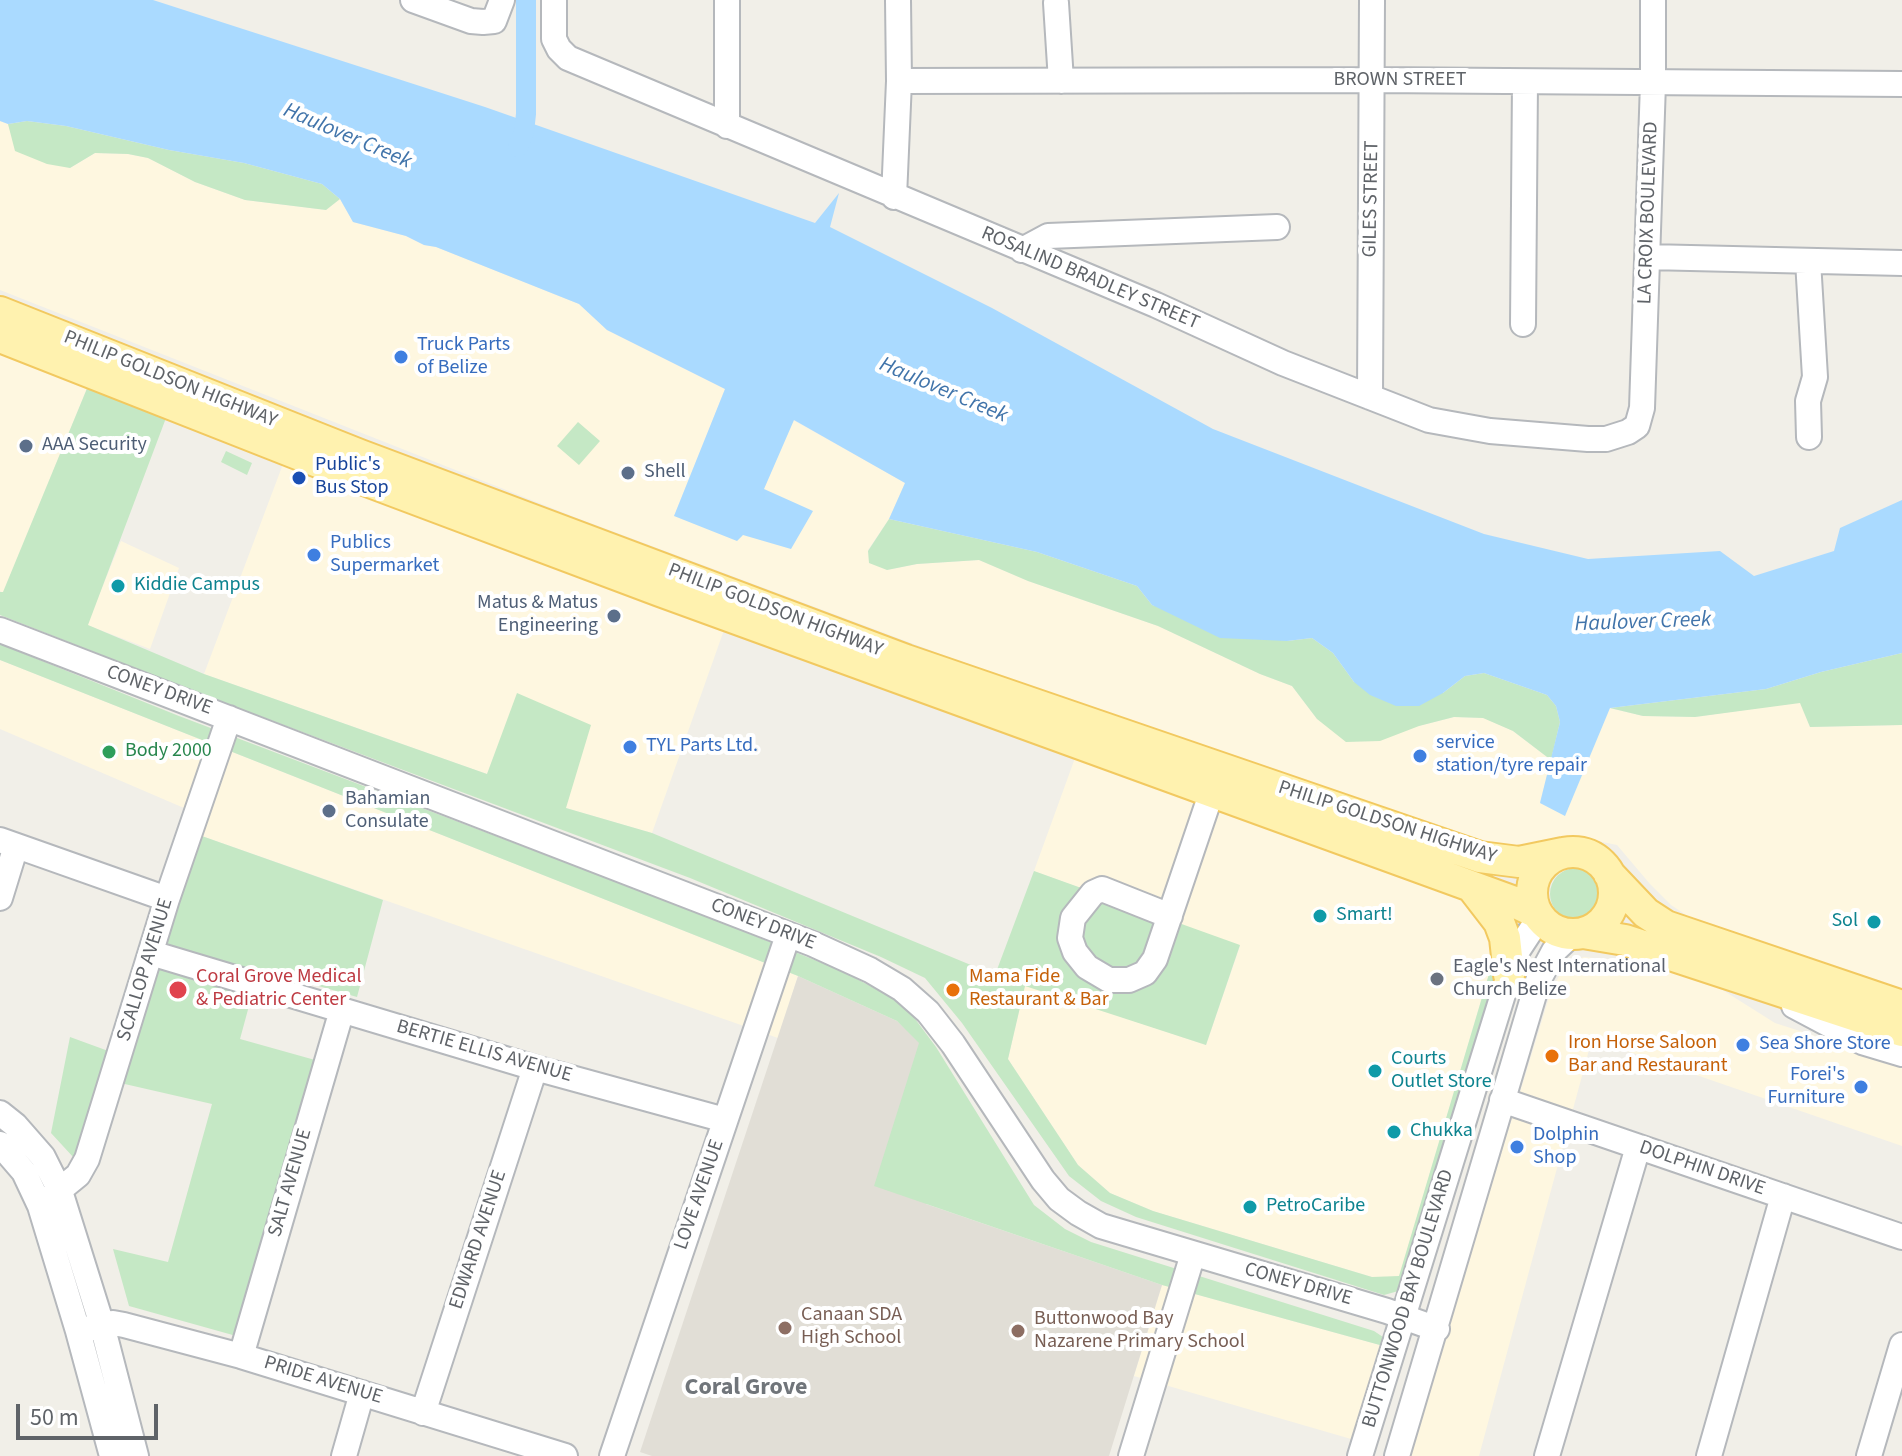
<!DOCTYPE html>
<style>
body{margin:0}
#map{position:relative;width:1902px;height:1456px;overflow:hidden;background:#f1efe8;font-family:"Source Sans 3",sans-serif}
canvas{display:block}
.scale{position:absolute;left:16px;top:1404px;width:142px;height:36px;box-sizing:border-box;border:4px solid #5f6368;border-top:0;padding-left:10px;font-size:24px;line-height:28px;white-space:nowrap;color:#5f6368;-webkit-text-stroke:6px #fff;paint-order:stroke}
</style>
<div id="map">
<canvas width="1902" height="1456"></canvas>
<div class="scale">50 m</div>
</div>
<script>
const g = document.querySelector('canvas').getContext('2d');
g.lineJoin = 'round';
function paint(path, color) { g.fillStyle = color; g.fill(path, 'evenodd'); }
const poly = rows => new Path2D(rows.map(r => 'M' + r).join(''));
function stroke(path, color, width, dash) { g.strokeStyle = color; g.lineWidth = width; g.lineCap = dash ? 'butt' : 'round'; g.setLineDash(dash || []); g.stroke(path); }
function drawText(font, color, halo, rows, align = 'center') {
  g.font = font + ' "Source Sans 3",sans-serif'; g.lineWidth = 8; g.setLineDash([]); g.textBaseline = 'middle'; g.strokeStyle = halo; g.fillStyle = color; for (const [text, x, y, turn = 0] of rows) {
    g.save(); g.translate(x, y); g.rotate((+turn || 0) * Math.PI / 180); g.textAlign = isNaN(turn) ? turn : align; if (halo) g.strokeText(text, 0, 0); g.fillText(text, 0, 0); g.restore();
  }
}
paint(poly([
 [0,121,8,124,16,151,70,168,95,153,128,154,148,158,195,182,245,200,326,210,340,199,353,222,406,236,424,245,436,247,579,304,607,330,725,389,674,516,764,489,793,420,905,483,889,519,868,550,887,570,917,564,979,560,1028,581,1158,626,1260,674,1292,686,1317,719,1419,726,1454,717,1484,718,1513,731,1551,760,1540,802,1565,815,1609,708,1643,716,1695,717,1801,702,1810,727,1902,725,1902,990,1783,951,1689,917,1671,905,1650,884,1617,845,1583,838,1530,850,1503,847,1459,834,1002,677,577,518,0,290],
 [0,349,88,386,3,593,0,591],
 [283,464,724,630,652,833,566,808,518,694,487,774,204,674],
 [121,541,179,568,150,649,87,625],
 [0,660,798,976,778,1038,199,835,205,817,0,729],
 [1075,758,1468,897,1500,937,1399,1277,1372,1277,1153,1211,1110,1193,1078,1165,1008,1059,1025,985,1206,1045,1240,946,1034,871],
 [1584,957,1662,965,1721,989,1775,1023,1902,1064,1902,1146,1592,1039,1479,1456,1409,1456,1550,994,1565,964],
 [1162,1285,1387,1347,1358,1441,1134,1376]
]), '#fef7e0');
paint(poly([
 [798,976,897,1021,920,1042,926,1204,1162,1285,1109,1456,652,1456,640,1452]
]), '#e1ded6');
paint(poly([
 [27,121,66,126,169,150,244,163,322,184,340,199,326,210,245,200,195,182,148,158,128,154,95,153,70,168,47,164,15,151,8,124],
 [88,386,166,418,88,625,204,674,487,774,517,693,591,725,566,808,652,833,995,975,1034,871,1240,945,1206,1045,1025,986,1008,1059,1078,1165,1110,1193,1153,1211,1372,1277,1399,1276,1500,937,1496,988,1402,1290,1384,1295,1136,1217,1101,1201,1069,1176,962,1023,925,978,881,957,690,878,188,689,0,615,0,592,3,592],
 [578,422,600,441,579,465,557,446],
 [226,451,252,463,247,475,221,462],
 [889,519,1037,552,1137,586,1152,605,1287,641,1312,638,1333,653,1354,682,1443,693,1465,676,1484,673,1547,695,1556,706,1560,722,1551,760,1513,731,1483,718,1454,717,1419,726,1380,741,1346,742,1317,719,1292,686,1260,674,1158,626,1028,581,979,560,917,564,887,570,869,563,868,551],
 [0,644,179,716,683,907,842,971,904,1004,936,1047,1034,1205,1065,1229,1091,1242,1374,1331,1389,1341,1387,1347,1162,1285,874,1186,919,1043,897,1021,798,976,0,660],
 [1902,653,1902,725,1810,727,1800,703,1695,717,1643,716,1610,708,1766,689,1821,672],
 [199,835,383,900,357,997,259,969,240,1039,315,1060,247,1339,129,1306,113,1249,168,1262,212,1104,116,1082,86,1180,74,1158,51,1133,70,1037,122,1056],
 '1550 894a26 26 0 1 1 52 0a26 26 0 1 1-52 0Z'
]), '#c5e8c5');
paint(poly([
 [0,0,153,0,485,107,815,223,839,193,830,227,992,308,1213,429,1484,534,1588,559,1720,551,1754,576,1834,551,1840,528,1902,500,1902,653,1821,672,1766,689,1610,708,1565,816,1540,803,1560,722,1556,706,1547,695,1484,673,1465,676,1443,693,1419,706,1396,706,1370,695,1354,682,1333,653,1312,638,1287,641,1220,638,1152,605,1137,586,1037,552,889,519,905,483,794,420,764,489,813,511,791,549,743,535,737,541,674,516,725,389,607,330,579,304,436,247,424,245,406,236,353,222,340,199,322,184,244,163,169,150,66,126,27,121,8,124,0,121]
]), '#aadaff');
stroke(poly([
 [518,147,524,132,526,114,526,0]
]), '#aadaff', 20);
const minor = poly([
 [413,0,471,21,483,22,494,21,502,0],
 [554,0,554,39,559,49,568,58,1156,305,1283,363,1429,420,1490,431,1588,439,1606,439,1628,432,1637,426,1642,408,1653,83,1653,0],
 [1056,3,1061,81],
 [899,81,1374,80,1902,84],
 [727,126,727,0],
 [894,197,899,81,898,0],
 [1022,250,1048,236,1277,227],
 [1648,257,1902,263],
 [1808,261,1815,377,1808,401,1809,437],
 [1523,324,1525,82],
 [1370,397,1372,0],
 [0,630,813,944,870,970,902,989,928,1012,953,1044,1043,1180,1059,1199,1078,1213,1101,1226,1387,1311,1437,1329],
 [0,840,167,899],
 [0,898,16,846],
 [1170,916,1102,889,1093,893,1073,918,1070,938,1075,952,1087,967,1109,980,1129,980,1145,973,1155,959,1212,791],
 [151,953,535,1068,725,1120],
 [1794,1006,1862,1042,1902,1054],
 [1502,1100,1902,1237],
 [0,1113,15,1125,43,1157,60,1191,102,1325,136,1456],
 [0,1144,24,1172,40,1206,78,1331,112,1456],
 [40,1206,78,1175,87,1159,167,899,229,718],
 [78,1331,113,1323,124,1325,241,1356,565,1456],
 [241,1356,342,1010],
 [423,1413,535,1068],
 [344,1456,362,1393],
 [612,1456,788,935],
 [1131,1456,1193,1254],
 [1360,1456,1509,975,1516,953,1539,918],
 [1397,1456,1538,981,1554,951,1571,935],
 [1547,1456,1638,1147],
 [1709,1456,1783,1196],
 [1869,1456,1902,1345]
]);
const major = poly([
 [0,312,360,455,906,660,1480,857,1519,862,1563,853],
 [0,337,351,475,660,591,1512,901,1535,912],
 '1532 893a41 41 0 1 1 82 0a41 41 0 1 1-82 0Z',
 [1609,874,1646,913,1666,926,1902,1006],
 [1472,887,1499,922,1505,938,1509,975],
 [1583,933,1625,940,1902,1031]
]);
stroke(minor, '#b5b8bc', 28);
stroke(major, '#f2c960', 34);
stroke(minor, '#fff', 24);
stroke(major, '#fff2af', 30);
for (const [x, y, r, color] of [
 [401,357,8,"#3f7fe0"],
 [26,446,8,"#5c6f8a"],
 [628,473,8,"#5c6f8a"],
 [299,478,8,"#1a4fb4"],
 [314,555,8,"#3f7fe0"],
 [118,586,8,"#0f9aa8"],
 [614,616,8,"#5c6f8a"],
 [630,747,8,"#3f7fe0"],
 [109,752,8,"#2e9e5b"],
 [1420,756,8,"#3f7fe0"],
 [329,811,8,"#5c6f8a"],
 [1320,916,8,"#0f9aa8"],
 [1874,922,8,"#0f9aa8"],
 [1437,979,8,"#6b7280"],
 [178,990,10,"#e0444e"],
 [953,990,8,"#e8710a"],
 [1743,1045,8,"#3f7fe0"],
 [1552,1056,8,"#e8710a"],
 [1375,1071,8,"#0f9aa8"],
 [1861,1087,8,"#3f7fe0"],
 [1394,1132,8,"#0f9aa8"],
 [1517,1147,8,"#3f7fe0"],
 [1250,1207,8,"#0f9aa8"],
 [785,1328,8,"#8d6e63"],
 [1018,1331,8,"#8d6e63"]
]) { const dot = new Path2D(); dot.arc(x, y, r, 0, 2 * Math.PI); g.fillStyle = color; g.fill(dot); stroke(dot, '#fff', 3); }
drawText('20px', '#5f6368', '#fff', [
 ["BROWN STREET",1400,81],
 ["GILES STREET",1372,199,-89],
 ["LA CROIX BOULEVARD",1649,213,-88],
 ["ROSALIND BRADLEY STREET",1090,279,23],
 ["PHILIP GOLDSON HIGHWAY",170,380,22],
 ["PHILIP GOLDSON HIGHWAY",775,611,21],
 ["CONEY DRIVE",159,691,20],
 ["PHILIP GOLDSON HIGHWAY",1387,823,18],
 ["CONEY DRIVE",763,925,21],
 ["SCALLOP AVENUE",146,970,-73],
 ["BERTIE ELLIS AVENUE",484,1052,16],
 ["DOLPHIN DRIVE",1702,1169,19],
 ["SALT AVENUE",291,1183,-74],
 ["LOVE AVENUE",700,1195,-71],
 ["EDWARD AVENUE",479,1240,-72],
 ["CONEY DRIVE",1298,1285,16],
 ["BUTTONWOOD BAY BOULEVARD",1409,1299,-73],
 ["PRIDE AVENUE",323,1381,17]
]);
drawText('20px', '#366cbe', '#fff', [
 ["Truck Parts",417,346],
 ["of Belize",417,369],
 ["Publics",330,544],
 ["Supermarket",330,567],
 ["service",1436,744],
 ["station/tyre repair",1436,767],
 ["TYL Parts Ltd.",646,747],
 ["Sea Shore Store",1759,1045],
 ["Forei's",1845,1076,"right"],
 ["Furniture",1845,1099,"right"],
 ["Dolphin",1533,1136],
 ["Shop",1533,1159]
], 'left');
drawText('20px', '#4e5e75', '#fff', [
 ["AAA Security",42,446],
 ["Shell",644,473],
 ["Matus & Matus",598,604,"right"],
 ["Engineering",598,627,"right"],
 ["Bahamian",345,800],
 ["Consulate",345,823]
], 'left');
drawText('20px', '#164399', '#fff', [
 ["Public's",315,466],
 ["Bus Stop",315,489]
], 'left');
drawText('20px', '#0d838f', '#fff', [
 ["Kiddie Campus",134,586],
 ["Smart!",1336,916],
 ["Sol",1858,922,"right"],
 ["Courts",1391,1060],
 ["Outlet Store",1391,1083],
 ["Chukka",1410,1132],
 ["PetroCaribe",1266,1207]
], 'left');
drawText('20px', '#27864d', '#fff', [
 ["Body 2000",125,752]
], 'left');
drawText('20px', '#5b616d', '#fff', [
 ["Eagle's Nest International",1453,968],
 ["Church Belize",1453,991]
], 'left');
drawText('20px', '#be3a42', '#fff', [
 ["Coral Grove Medical",196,978],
 ["& Pediatric Center",196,1001]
], 'left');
drawText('20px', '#c56008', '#fff', [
 ["Mama Fide",969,978],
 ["Restaurant & Bar",969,1001],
 ["Iron Horse Saloon",1568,1044],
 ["Bar and Restaurant",1568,1067]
], 'left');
drawText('20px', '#785e54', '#fff', [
 ["Canaan SDA",801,1316],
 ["High School",801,1339],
 ["Buttonwood Bay",1034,1320],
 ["Nazarene Primary School",1034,1343]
], 'left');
drawText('italic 22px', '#4174aa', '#fff', [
 ["Haulover Creek",347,137,23],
 ["Haulover Creek",943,391,23],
 ["Haulover Creek",1643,623,-2]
]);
drawText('bold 24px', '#70757a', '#fff', [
 ["Coral Grove",746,1389]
]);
</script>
